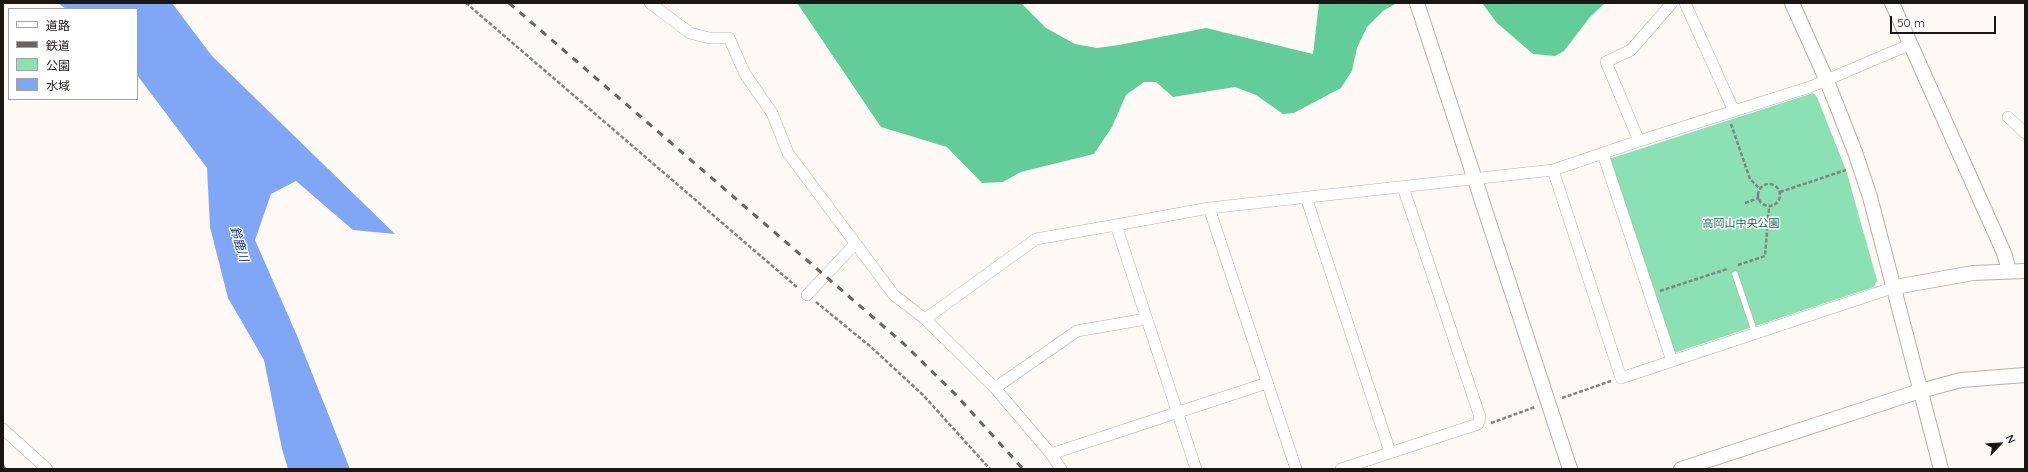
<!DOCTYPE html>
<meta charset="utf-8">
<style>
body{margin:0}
#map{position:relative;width:2028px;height:472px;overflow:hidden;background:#fef9f4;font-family:Quicksand,"Noto Sans JP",sans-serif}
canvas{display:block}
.frame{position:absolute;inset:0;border:4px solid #1a1614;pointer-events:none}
.legend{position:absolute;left:8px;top:8px;width:130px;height:92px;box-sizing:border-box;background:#fff;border:1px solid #a3a2a1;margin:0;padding:5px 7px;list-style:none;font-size:12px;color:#1a1614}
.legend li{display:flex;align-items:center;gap:8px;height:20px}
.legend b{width:20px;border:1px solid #a3a2a1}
.north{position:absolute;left:1980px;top:424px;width:40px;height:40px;-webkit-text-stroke:3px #fff;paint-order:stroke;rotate:65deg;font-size:11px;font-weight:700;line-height:16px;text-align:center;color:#1a1614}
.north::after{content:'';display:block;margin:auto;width:14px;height:18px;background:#1a1614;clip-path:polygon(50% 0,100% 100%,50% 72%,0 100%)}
.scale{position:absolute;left:1890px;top:16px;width:106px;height:18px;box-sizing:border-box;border:2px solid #1a1614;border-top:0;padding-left:5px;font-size:12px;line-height:14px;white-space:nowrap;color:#1a1614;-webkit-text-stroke:3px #fff;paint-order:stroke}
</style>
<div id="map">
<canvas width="2028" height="472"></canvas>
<div class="frame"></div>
<ul class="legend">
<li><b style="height:5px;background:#fff"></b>道路</li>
<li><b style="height:5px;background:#6a6562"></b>鉄道</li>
<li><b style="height:11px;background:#8be0b4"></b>公園</li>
<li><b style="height:11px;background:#7fa7f6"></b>水域</li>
</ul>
<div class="north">N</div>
<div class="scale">50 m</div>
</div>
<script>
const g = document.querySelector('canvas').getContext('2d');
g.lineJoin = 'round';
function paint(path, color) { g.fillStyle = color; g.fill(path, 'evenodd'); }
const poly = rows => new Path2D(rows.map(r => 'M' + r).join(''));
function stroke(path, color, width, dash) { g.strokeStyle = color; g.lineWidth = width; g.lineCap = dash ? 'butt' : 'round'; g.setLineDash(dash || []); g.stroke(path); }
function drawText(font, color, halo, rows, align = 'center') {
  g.font = font + ' Quicksand,"Noto Sans JP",sans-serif'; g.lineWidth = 3; g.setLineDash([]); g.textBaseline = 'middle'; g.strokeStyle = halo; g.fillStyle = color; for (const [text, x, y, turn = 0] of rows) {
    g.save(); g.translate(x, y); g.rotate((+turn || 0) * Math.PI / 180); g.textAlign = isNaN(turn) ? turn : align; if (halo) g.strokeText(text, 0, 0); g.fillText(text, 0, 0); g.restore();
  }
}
paint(poly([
 [1813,93,1817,97,1846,170,1877,280,1874,287,1674,353,1609,159]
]), '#8be0b4');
paint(poly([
 [797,3,1021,3,1046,28,1075,44,1097,48,1119,45,1206,28,1313,54,1319,3,1397,3,1383,11,1367,27,1357,48,1352,71,1341,88,1294,113,1283,114,1256,95,1235,87,1173,97,1156,82,1144,82,1126,95,1112,127,1094,154,1021,172,1003,182,982,183,947,147,881,127],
 [1482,3,1605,3,1590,17,1564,51,1555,56,1533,54,1497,23]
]), '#62cd9a');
paint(poly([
 [58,3,172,3,212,56,395,234,353,230,296,181,271,194,255,240,298,338,350,469,288,469,282,449,264,360,228,298,210,227,207,168,137,75,137,9,66,9]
]), '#7fa7f6');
const service = poly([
 [1735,274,1755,333]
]);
const minor = poly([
 [650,3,690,33,709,38,729,38,745,74,772,113,788,153,894,295,925,319],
 [1685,3,1734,111],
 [2008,117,2025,133],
 [1639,141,1606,62,1631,50,1672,3],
 [1603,154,1672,361],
 [1553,170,1621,378,1895,287],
 [1306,197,1390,452],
 [1209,208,1296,469],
 [807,295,855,244],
 [995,388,1077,331,1146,319],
 [3,429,47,469],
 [1051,454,995,388,925,319,1036,239,1116,225],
 [1061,469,1051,454,1267,383],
 [1196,469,1116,225,1209,208,1553,170,1639,141,1810,87,1911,44],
 [1341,469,1478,424,1480,417,1403,187]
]);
const tertiary = poly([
 [1417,3,1570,469],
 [1792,3,1827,81,1855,152,1870,197,1941,469],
 [1892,3,2004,253,2009,270],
 [1895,287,1973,273,2025,271],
 [1681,469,1920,391,1961,380,2025,375]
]);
stroke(service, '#b8b0a8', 7);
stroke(minor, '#b8b0a8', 12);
stroke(tertiary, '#b8b0a8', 16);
stroke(poly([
 [466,3,798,288],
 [1731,124,1750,179,1760,189],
 '1758 195a11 11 0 1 1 22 0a11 11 0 1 1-22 0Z',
 [1780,192,1846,170],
 [1745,203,1759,198],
 [1738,265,1765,256,1769,207],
 [1660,291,1727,269],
 [816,302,871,347,923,395,990,469],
 [1562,398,1611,381],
 [1491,423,1535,407],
 [3,466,6,469]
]), '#87827f', 2.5, [4, 2]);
stroke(service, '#fff', 5.5);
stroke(minor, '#fff', 11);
stroke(tertiary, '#fff', 14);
stroke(poly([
 [509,3,904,344,955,394,1023,469]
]), '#6a6562', 3, [7, 7]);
drawText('11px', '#136443', '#fff', [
 ["高岡山中央公園",1741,224]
]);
drawText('italic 12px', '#052a83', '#fff', [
 ["鈴鹿川",239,244,74]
]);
</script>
